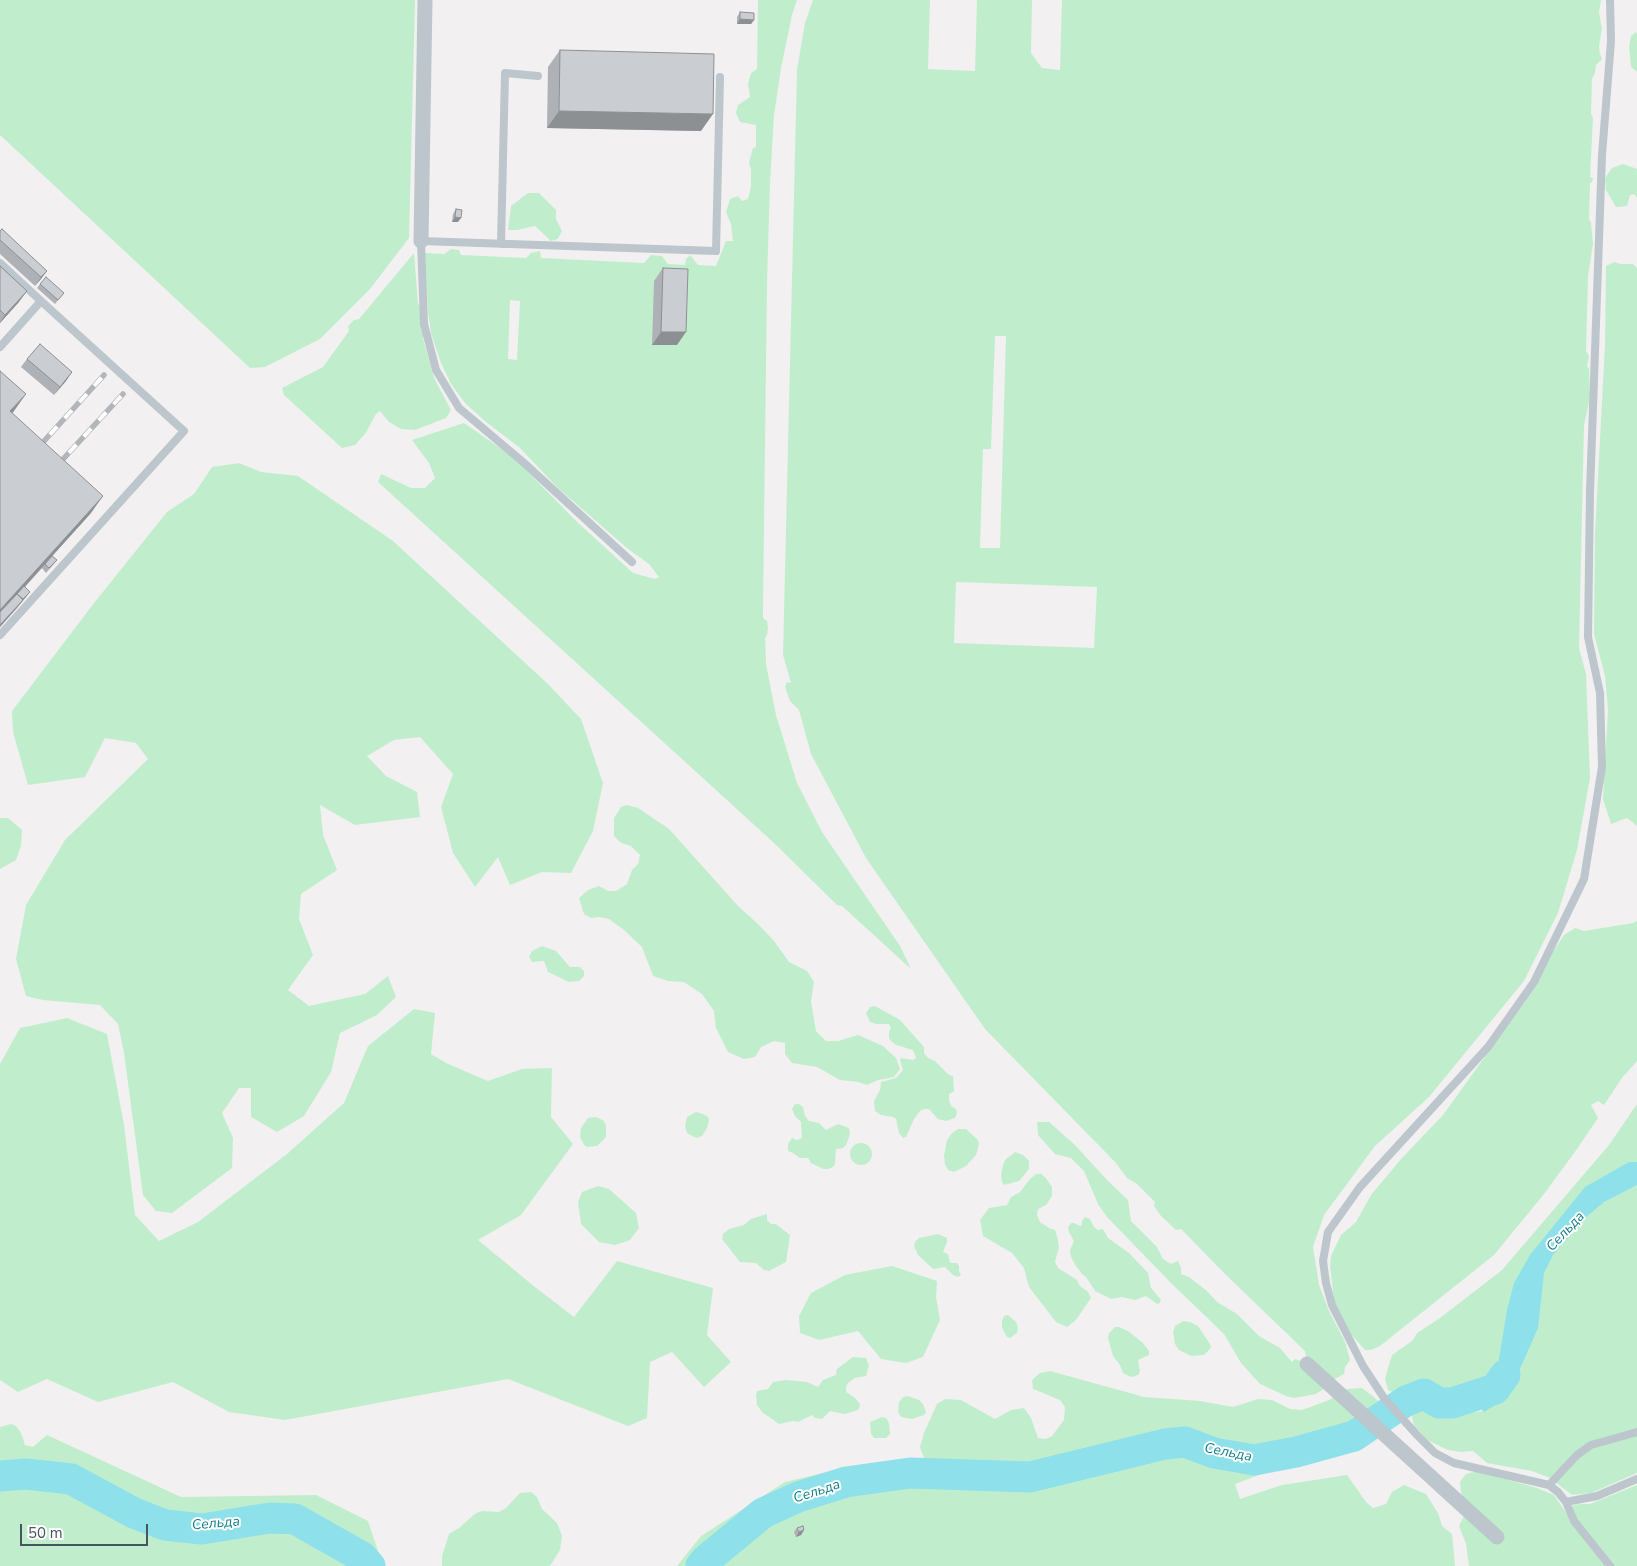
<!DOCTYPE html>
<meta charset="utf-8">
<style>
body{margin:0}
#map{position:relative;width:1637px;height:1566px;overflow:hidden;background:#f2f0f0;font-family:"Nunito Sans",sans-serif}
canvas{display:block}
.scale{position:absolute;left:20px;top:1524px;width:128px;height:22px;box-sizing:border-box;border:2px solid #48555d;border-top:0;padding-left:6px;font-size:15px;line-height:18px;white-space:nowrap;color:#48555d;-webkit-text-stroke:4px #fff;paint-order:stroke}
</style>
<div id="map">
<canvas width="1637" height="1566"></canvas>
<div class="scale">50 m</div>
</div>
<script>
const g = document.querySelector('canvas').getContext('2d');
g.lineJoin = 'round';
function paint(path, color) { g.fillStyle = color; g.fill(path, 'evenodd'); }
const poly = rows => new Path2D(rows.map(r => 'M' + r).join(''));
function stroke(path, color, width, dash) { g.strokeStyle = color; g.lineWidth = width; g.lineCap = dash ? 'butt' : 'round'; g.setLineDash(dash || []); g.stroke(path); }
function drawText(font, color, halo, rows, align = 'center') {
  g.font = font + ' "Nunito Sans",sans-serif'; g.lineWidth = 4; g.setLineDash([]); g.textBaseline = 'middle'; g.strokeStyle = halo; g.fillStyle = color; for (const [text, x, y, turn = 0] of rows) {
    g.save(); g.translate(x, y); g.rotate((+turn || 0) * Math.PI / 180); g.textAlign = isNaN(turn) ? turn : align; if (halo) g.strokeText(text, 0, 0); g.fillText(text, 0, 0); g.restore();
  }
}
paint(poly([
 [0,0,415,0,409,238,370,289,320,339,265,367,250,368,0,135],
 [758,0,797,0,792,15,781,68,774,115,770,183,767,283,763,609,763,618,767,621,768,627,767,635,765,638,766,664,776,715,797,783,822,832,900,946,911,969,842,906,837,905,773,842,378,482,381,474,411,488,425,488,435,478,429,463,412,440,464,423,523,464,525,469,575,520,633,573,655,579,659,577,649,564,628,549,557,487,520,448,486,422,465,403,451,384,441,363,431,333,428,312,425,253,444,254,451,249,459,250,461,255,526,258,531,253,540,251,541,258,644,263,651,255,662,256,668,264,685,265,686,259,690,255,698,265,716,266,726,241,733,241,731,224,726,212,730,199,738,196,742,201,748,199,751,186,751,170,749,162,753,148,756,147,756,125,740,122,736,113,738,105,750,97,748,84,751,73,757,69],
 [510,300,520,301,517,360,508,359],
 [813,0,930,0,928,69,975,71,977,0,1032,0,1031,53,1042,68,1060,70,1062,0,1601,0,1599,13,1602,29,1599,46,1600,54,1602,59,1596,65,1595,73,1592,79,1591,114,1593,118,1590,177,1593,178,1592,182,1590,183,1589,220,1591,222,1593,244,1588,277,1586,351,1589,356,1587,366,1589,369,1590,398,1584,425,1579,648,1586,674,1590,778,1577,850,1558,913,1524,981,1429,1097,1375,1146,1324,1215,1313,1247,1319,1285,1329,1311,1345,1342,1350,1360,1345,1367,1344,1374,1333,1380,1327,1387,1316,1394,1294,1398,1286,1396,1260,1384,1241,1363,1224,1334,1171,1283,1107,1217,1098,1204,1084,1171,1071,1158,1055,1154,1038,1135,1037,1122,1049,1122,1075,1145,1108,1181,1128,1200,1131,1221,1157,1247,1163,1259,1171,1264,1178,1261,1181,1268,1181,1274,1189,1277,1207,1291,1217,1302,1237,1314,1259,1336,1280,1348,1292,1362,1295,1359,1301,1361,1306,1359,1305,1351,1226,1275,1181,1229,1176,1230,1161,1216,1154,1206,1155,1202,1137,1184,1127,1178,1116,1163,985,1029,866,858,811,754,799,710,790,701,785,687,787,682,791,683,783,655,797,70,805,23],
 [995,336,1006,336,1000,548,980,548,983,449,991,449],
 [956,582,1097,587,1094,648,954,643],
 [1636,32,1637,34,1637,72,1631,67,1629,47,1631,36],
 [1623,164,1637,169,1637,198,1634,194,1630,195,1627,206,1616,207,1606,190,1605,178,1612,168],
 [528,193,539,193,556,210,556,219,562,231,558,239,551,241,535,226,517,230,508,230,511,206],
 [414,253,418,304,421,308,425,336,423,338,426,350,435,380,451,410,446,418,415,430,401,429,389,422,380,411,376,414,365,434,355,445,342,448,284,395,282,388,323,367,349,331,348,326,354,320,359,319],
 [1614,262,1621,264,1633,264,1637,268,1637,826,1627,818,1611,824,1603,799,1608,710,1605,676,1594,634,1595,534,1605,345,1606,266],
 [239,463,261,472,298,476,393,541,548,684,581,719,603,783,593,831,571,873,542,872,510,885,498,857,475,887,453,853,441,807,453,774,420,737,394,740,367,756,386,776,417,792,420,817,355,825,320,805,323,835,337,870,301,894,299,919,313,955,288,990,309,1006,365,994,388,976,396,997,377,1015,340,1033,331,1072,304,1116,277,1132,251,1117,251,1088,239,1088,222,1113,233,1138,232,1168,172,1213,156,1211,143,1195,124,1053,118,1024,100,1005,43,1000,26,996,16,959,26,905,65,840,148,759,136,743,105,738,85,777,28,785,13,732,12,711,94,603,167,512,194,494,212,467],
 [627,805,638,808,669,829,739,907,759,925,774,941,789,962,807,971,814,982,811,1001,816,1031,826,1041,838,1041,858,1035,883,1046,896,1058,900,1069,894,1077,878,1080,867,1085,858,1082,840,1080,817,1067,792,1063,785,1054,785,1043,774,1041,761,1047,755,1057,744,1059,728,1052,716,1028,714,1011,702,994,684,982,668,981,653,976,642,947,624,930,609,919,600,917,591,918,584,914,579,898,588,890,599,886,608,891,616,891,627,884,632,870,638,864,640,855,631,846,621,843,614,836,614,818,621,807],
 [0,818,8,818,22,830,21,846,16,860,0,869],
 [1637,921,1637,1061,1622,1078,1604,1105,1598,1101,1591,1105,1598,1118,1577,1149,1544,1194,1494,1255,1380,1346,1371,1350,1365,1350,1351,1334,1334,1301,1330,1266,1331,1256,1341,1235,1356,1222,1371,1195,1401,1159,1443,1115,1536,986,1552,953,1564,935,1575,928,1584,931,1633,923],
 [542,946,556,951,570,967,580,967,584,971,584,976,579,981,569,982,548,972,544,961,532,962,529,957,532,951],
 [875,1006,900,1020,924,1047,924,1053,928,1058,935,1061,949,1075,953,1076,954,1091,949,1094,949,1100,951,1106,956,1109,957,1113,955,1118,946,1121,938,1119,929,1109,924,1109,920,1111,914,1119,906,1137,903,1138,899,1133,896,1119,893,1117,881,1115,875,1111,874,1101,880,1090,881,1082,896,1078,903,1070,900,1060,901,1058,913,1060,916,1058,913,1050,896,1045,891,1041,889,1038,889,1032,891,1028,889,1024,876,1024,870,1022,866,1013,870,1007],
 [414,1009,435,1013,431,1054,448,1064,488,1081,522,1069,552,1068,551,1117,573,1144,521,1215,478,1240,535,1287,574,1317,617,1261,713,1288,707,1335,731,1362,704,1387,672,1352,650,1362,647,1418,628,1426,508,1379,285,1420,229,1412,173,1382,98,1402,47,1379,18,1392,0,1380,0,1064,20,1028,67,1018,107,1034,124,1125,135,1215,159,1241,198,1222,287,1154,344,1103,368,1046],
 [795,1104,799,1104,803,1107,805,1116,809,1121,819,1123,826,1130,838,1124,849,1128,850,1134,846,1145,843,1148,836,1149,835,1164,833,1167,828,1169,823,1169,811,1163,808,1158,800,1158,793,1153,788,1151,788,1144,792,1138,797,1140,802,1138,801,1122,795,1116,792,1109],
 [1637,1104,1637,1473,1591,1493,1572,1495,1550,1478,1532,1471,1487,1463,1473,1451,1461,1452,1448,1450,1427,1440,1414,1425,1411,1412,1416,1409,1446,1416,1483,1411,1464,1389,1444,1393,1427,1380,1407,1384,1399,1395,1388,1390,1385,1378,1392,1355,1412,1341,1417,1333,1440,1318,1502,1270,1609,1145],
 [696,1112,703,1114,708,1117,709,1120,707,1128,702,1136,696,1138,687,1133,685,1126,687,1117],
 [596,1117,604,1121,606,1126,606,1137,597,1146,587,1147,584,1145,580,1137,581,1128,588,1118],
 [958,1129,966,1129,978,1140,979,1144,976,1155,966,1166,954,1172,948,1170,945,1164,944,1156,947,1140,952,1133],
 '850 1154a11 11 0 1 1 22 0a11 11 0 1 1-22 0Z',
 [1015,1152,1023,1155,1029,1161,1029,1169,1019,1181,1004,1185,1002,1182,1001,1176,1003,1165,1005,1160],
 [1036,1174,1041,1174,1046,1178,1052,1187,1052,1196,1046,1205,1038,1209,1037,1215,1040,1222,1049,1228,1055,1230,1057,1236,1059,1247,1055,1262,1058,1268,1077,1280,1080,1286,1088,1292,1091,1298,1076,1320,1067,1327,1056,1322,1029,1287,1024,1268,1012,1253,983,1236,980,1220,989,1208,1007,1205,1011,1197,1020,1192,1030,1179],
 [598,1186,609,1189,636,1213,639,1228,630,1240,615,1245,599,1242,581,1224,578,1202,582,1192],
 [767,1214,767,1220,771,1224,776,1224,790,1235,786,1262,769,1271,764,1270,756,1263,740,1262,722,1239,723,1234,729,1229,744,1225,751,1219],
 [1085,1217,1090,1219,1094,1227,1098,1230,1103,1229,1108,1238,1129,1253,1148,1273,1151,1288,1161,1300,1160,1303,1157,1304,1146,1296,1135,1300,1122,1297,1111,1299,1095,1291,1086,1277,1082,1274,1076,1266,1071,1257,1070,1250,1074,1241,1069,1232,1068,1227,1071,1223,1074,1223,1080,1226,1082,1225,1082,1221],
 [938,1234,947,1238,947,1242,943,1252,948,1254,950,1263,957,1263,959,1266,959,1271,961,1275,958,1277,953,1275,945,1267,933,1269,918,1255,914,1246,915,1242,919,1238],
 [892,1266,937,1281,936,1297,940,1320,923,1357,906,1363,881,1359,858,1331,819,1340,800,1333,799,1316,811,1293,845,1275],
 [1008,1315,1016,1322,1018,1328,1017,1333,1010,1338,1007,1337,1002,1328,1002,1321,1004,1316],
 [1183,1321,1190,1322,1198,1326,1210,1344,1211,1348,1204,1355,1191,1356,1179,1350,1175,1344,1173,1332,1175,1326],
 [1115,1327,1119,1327,1128,1331,1143,1343,1149,1351,1149,1355,1138,1360,1140,1371,1139,1374,1135,1376,1131,1377,1123,1373,1120,1365,1113,1356,1108,1338,1109,1333],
 [853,1357,866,1358,869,1366,866,1376,855,1378,848,1383,846,1387,846,1392,855,1398,860,1404,859,1409,855,1411,844,1414,830,1411,822,1419,815,1418,812,1415,798,1422,793,1421,779,1424,762,1412,757,1405,756,1395,757,1391,768,1389,773,1382,786,1380,807,1382,818,1387,823,1380,836,1375,837,1369],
 [1050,1371,1144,1397,1200,1401,1233,1407,1258,1399,1272,1400,1290,1409,1302,1410,1329,1400,1347,1389,1362,1388,1374,1397,1380,1403,1377,1409,1340,1428,1308,1433,1255,1446,1227,1450,1182,1432,1152,1434,1051,1462,988,1469,960,1469,932,1462,924,1458,920,1447,924,1433,937,1404,945,1399,961,1400,995,1419,1011,1410,1024,1408,1031,1418,1038,1438,1046,1439,1052,1436,1064,1420,1065,1407,1060,1400,1033,1389,1032,1380,1040,1373],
 [908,1396,919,1400,923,1404,926,1412,924,1415,912,1419,901,1417,898,1412,899,1402,903,1397],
 [882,1417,886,1418,889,1423,890,1434,886,1438,874,1438,871,1434,870,1422],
 [11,1424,16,1426,21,1433,25,1445,33,1447,47,1435,181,1497,316,1495,368,1521,383,1566,0,1566,0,1427],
 [1150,1454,1243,1458,1264,1473,1235,1484,1240,1499,1282,1485,1347,1475,1366,1502,1373,1508,1386,1504,1392,1492,1404,1485,1426,1494,1438,1513,1442,1526,1452,1534,1455,1566,677,1566,701,1536,785,1482,848,1467,907,1479,1091,1468],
 [1478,1471,1537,1488,1554,1495,1569,1517,1575,1514,1572,1506,1579,1504,1590,1504,1637,1485,1637,1566,1469,1566,1466,1544,1459,1526,1464,1516,1460,1482,1466,1474],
 [531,1492,537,1497,542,1509,557,1523,562,1536,560,1550,550,1566,442,1566,442,1556,449,1534,459,1528,476,1513,483,1511,499,1512,506,1508,520,1493]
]), '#c0eecd');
paint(poly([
 [1629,1162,1637,1162,1637,1185,1604,1202,1585,1218,1553,1255,1544,1273,1538,1328,1512,1387,1499,1403,1484,1412,1464,1389,1477,1383,1486,1381,1494,1377,1498,1365,1507,1310,1514,1283,1530,1255,1585,1187]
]), '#8ee0ea');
stroke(poly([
 [0,1476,26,1474,71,1479,134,1513,165,1525,202,1529,270,1518,295,1519,362,1557,370,1566],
 [701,1566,706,1560,763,1513,798,1497,846,1482,910,1473,1030,1477,1165,1444,1185,1442,1214,1453,1254,1460,1296,1452,1354,1436,1406,1401,1424,1394,1439,1403,1452,1403,1495,1389,1505,1375]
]), '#8ee0ea', 31);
stroke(poly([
 [1610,0,1611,41,1602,155,1590,491,1588,637,1600,693,1602,767,1584,879,1534,982,1488,1047,1360,1187,1328,1232,1323,1261,1326,1283,1332,1305,1363,1366,1384,1398,1417,1435,1435,1453,1454,1463,1549,1485,1558,1492,1566,1502,1574,1521,1610,1566],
 [501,244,505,73,538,76],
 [0,263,41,301,0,347],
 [632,562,523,462,459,408,436,370,424,324,421,241,716,251,720,77],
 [0,635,184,431,41,301],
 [1549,1485,1577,1455,1591,1445,1637,1432],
 [1566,1502,1597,1496,1637,1479]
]), '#bcc6cc', 8);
stroke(poly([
 [421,241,425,0],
 [1307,1364,1497,1537]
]), '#bcc6cc', 15);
const rail = poly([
 [35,451,104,375],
 [54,469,123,394]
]);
stroke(rail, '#b2b6ba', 5.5);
stroke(rail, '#fff', 4, [11]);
paint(poly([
 [740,12,754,20,751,24,737,24,737,17],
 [560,50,701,131,547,128,548,67],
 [456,209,458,222,452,222,453,214],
 [0,231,47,271,35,286,0,254],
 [0,266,27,291,18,303,0,323],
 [663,268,677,345,652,345,654,281],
 [40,284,64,293,55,304,37,288],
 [27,359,72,372,66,381,54,395,21,367],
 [0,371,14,411,12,413,91,513,52,556,57,560,54,564,46,573,42,568,25,587,27,596,0,627],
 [797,1528,804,1530,801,1535,796,1537,794,1532]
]), '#aeb1b5');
paint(poly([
 [740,19,754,20,751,24,737,24],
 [559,111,713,114,701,131,547,128],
 [455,217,461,218,458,222,452,222],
 [47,271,41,279,35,286,41,277],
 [27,291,18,303,0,323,0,322,5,315],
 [661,332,686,332,677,345,652,345],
 [72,372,66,381,54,395,60,387],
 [26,394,14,411,0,427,10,411],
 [103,496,91,513,0,614,0,610],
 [30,592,17,608,0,627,0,625],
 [804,1530,801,1535,796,1537,799,1532]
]), '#8d9093');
const building = poly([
 [740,12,754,13,754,20,740,19,740,12],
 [560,50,714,54,713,114,559,111,560,50],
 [456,209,462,210,461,218,455,217,456,209],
 [2,229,47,271,41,277,0,240,0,231,2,229],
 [0,266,27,291,5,315,0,310,0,266],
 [663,268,688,269,686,332,661,332,663,268],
 [46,277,64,293,58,300,40,284,46,277],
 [40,344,72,372,60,387,27,359,40,344],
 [0,371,26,394,10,411,103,496,0,610,0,371],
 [52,556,57,560,49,568,45,564,52,556],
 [24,586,30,592,23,599,17,594,24,586],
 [17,594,23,600,0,625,0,612,17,594],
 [803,1526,804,1530,799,1532,797,1528,803,1526]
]);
paint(building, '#caced2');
stroke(building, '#8d9093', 1);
drawText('italic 14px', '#107d8a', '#fff', [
 ["Сельда",1566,1232,-47],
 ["Сельда",1228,1453,11],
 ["Сельда",817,1492,-18],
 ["Сельда",216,1524,-5]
]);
</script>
